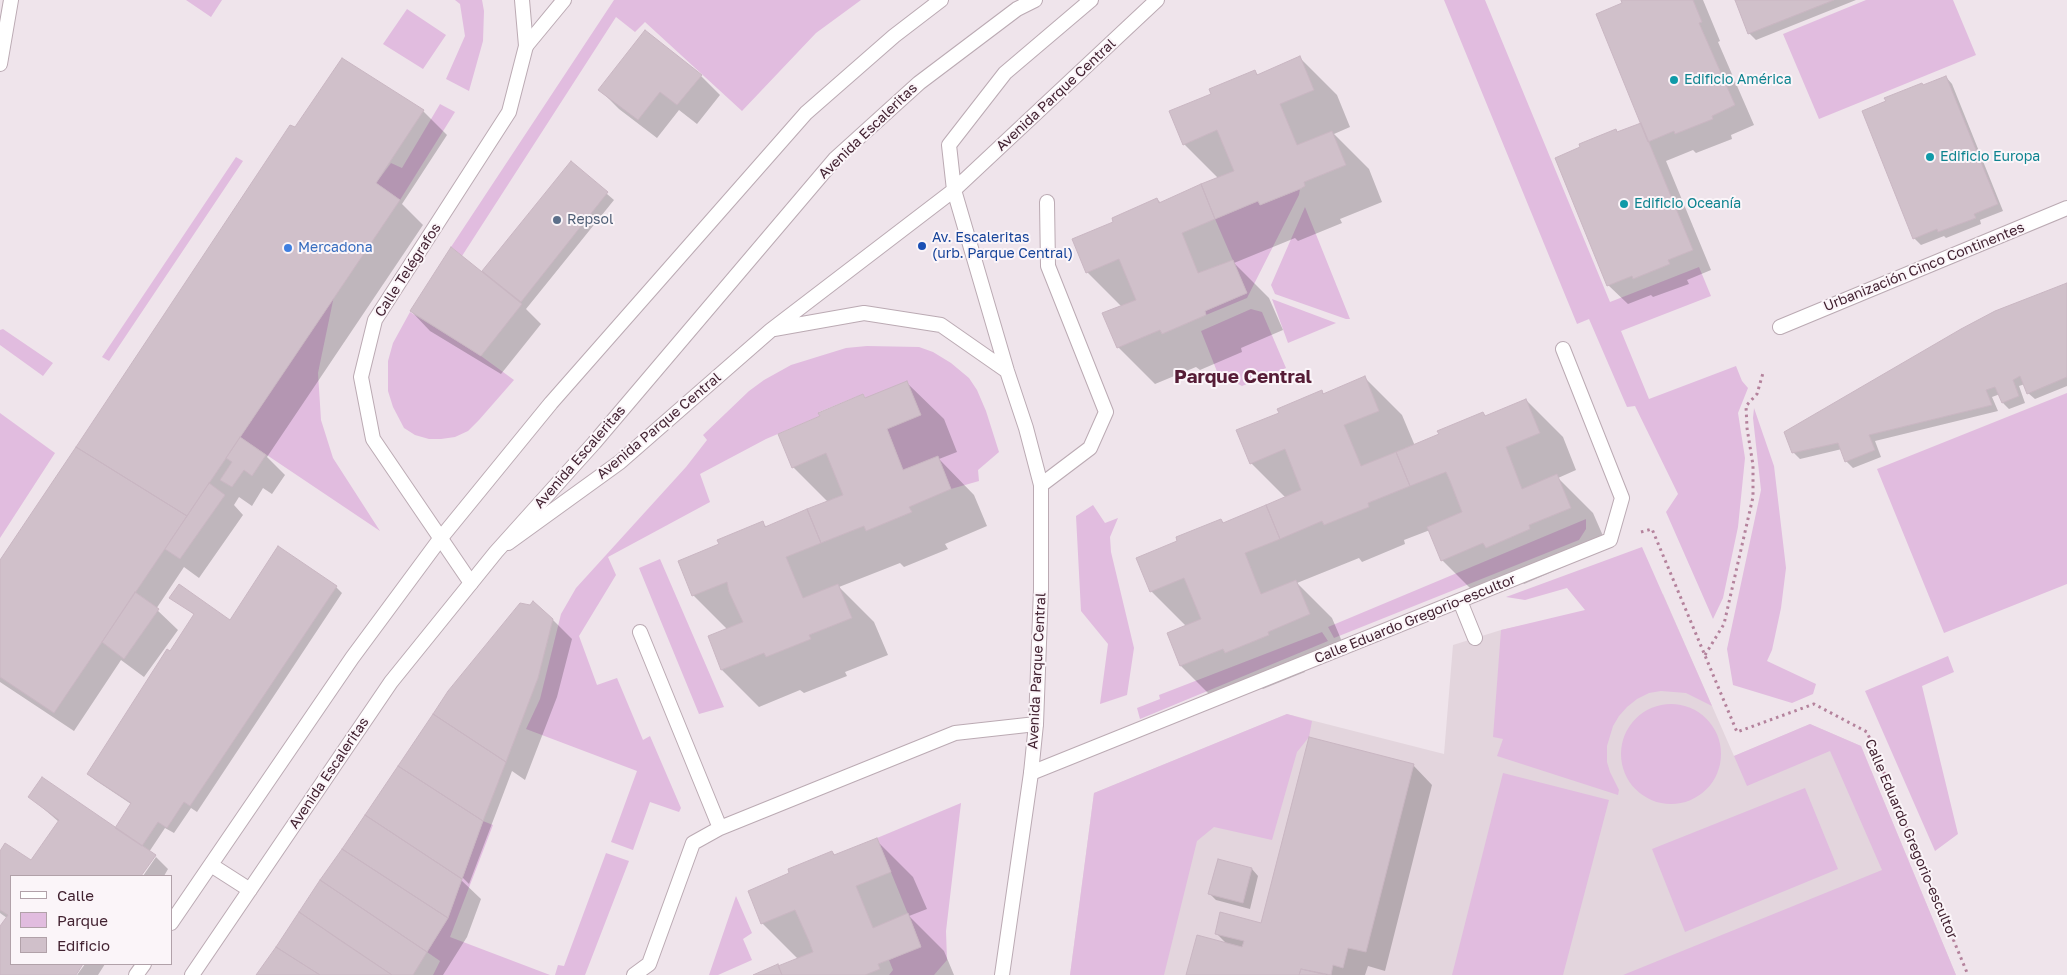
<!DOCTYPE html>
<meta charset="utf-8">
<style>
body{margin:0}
#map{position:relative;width:2067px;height:975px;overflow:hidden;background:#efe4eb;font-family:"Golos Text",sans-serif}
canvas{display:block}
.legend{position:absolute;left:10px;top:875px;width:162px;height:90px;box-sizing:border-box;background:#fbf5f9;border:1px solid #b1a1a9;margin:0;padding:6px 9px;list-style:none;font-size:15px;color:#422231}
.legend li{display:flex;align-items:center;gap:10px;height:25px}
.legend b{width:25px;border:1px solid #b1a1a9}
</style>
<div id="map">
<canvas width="2067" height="975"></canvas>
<ul class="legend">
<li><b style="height:6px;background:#fff"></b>Calle</li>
<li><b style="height:14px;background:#e1bcdf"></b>Parque</li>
<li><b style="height:14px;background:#d0c0ca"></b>Edificio</li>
</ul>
</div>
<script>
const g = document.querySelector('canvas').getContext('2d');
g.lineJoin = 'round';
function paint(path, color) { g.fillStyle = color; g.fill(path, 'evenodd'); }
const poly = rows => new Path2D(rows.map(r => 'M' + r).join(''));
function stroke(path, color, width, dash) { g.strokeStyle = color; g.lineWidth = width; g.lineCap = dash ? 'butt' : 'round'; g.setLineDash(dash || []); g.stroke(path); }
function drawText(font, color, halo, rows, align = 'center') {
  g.font = font + ' "Golos Text",sans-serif'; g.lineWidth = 4; g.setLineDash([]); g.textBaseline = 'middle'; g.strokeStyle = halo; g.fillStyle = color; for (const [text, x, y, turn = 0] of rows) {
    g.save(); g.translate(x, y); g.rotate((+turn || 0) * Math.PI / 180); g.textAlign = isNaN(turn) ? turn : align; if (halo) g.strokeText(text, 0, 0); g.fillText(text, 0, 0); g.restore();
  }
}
paint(poly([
 [1663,594,1734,756,1810,724,1861,746,1956,975,1070,975,1094,793,1287,714,1444,754,1453,645,1501,630]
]), '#e3d5dd');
paint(poly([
 [186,0,222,0,211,17],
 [455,0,482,0,484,11,483,41,469,91,446,79,465,36,460,4],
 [614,0,861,0,816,33,742,111,645,22,635,32,616,17,462,256,451,247],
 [1444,0,1485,0,1610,302,1699,267,1711,296,1621,331,1649,399,1736,366,1742,381,1748,388,1738,413,1745,458,1738,527,1723,598,1713,619,1666,512,1678,494,1635,406,1627,407,1589,319,1577,324],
 [1866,0,1953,0,1976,55,1819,119,1783,34],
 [407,9,446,35,423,69,383,44],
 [440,104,455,112,400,200,376,183,391,163,402,168],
 [236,157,243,161,109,361,102,357],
 [1300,189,1299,195,1247,298,1206,315,1205,311,1247,293,1215,219,1258,201,1260,205],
 [1305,207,1350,319,1346,319,1275,294,1271,285],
 [334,296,318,373,321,420,333,458,380,531,240,437],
 [1272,299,1336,323,1288,343],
 [1251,309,1262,312,1286,368,1242,386,1218,374,1201,331],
 [410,312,481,356,514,380,479,420,468,431,455,437,441,439,429,439,415,435,404,428,393,407,388,391,388,361,393,343],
 [3,329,53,363,43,376,0,345,0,330],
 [867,346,919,347,933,352,951,363,969,378,977,390,986,411,999,452,978,470,979,481,951,489,938,457,903,470,887,429,863,394,819,412,820,416,766,439,700,474,710,502,608,557,616,575,579,636,597,685,617,678,643,740,650,736,681,808,679,812,650,802,633,850,611,842,637,771,526,729,540,699,561,614,576,588,686,467,707,440,703,435,749,391,764,380,791,365,846,348],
 [2067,393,2067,584,1944,633,1877,469],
 [1754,408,1774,466,1786,568,1781,608,1772,650,1767,661,1816,684,1813,694,1792,703,1733,685,1727,649,1761,490,1753,418],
 [0,413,55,453,0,538],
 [1093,505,1105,523,1118,518,1110,537,1111,552,1134,648,1127,695,1100,704,1108,644,1081,611,1076,516],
 [1586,519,1586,529,1579,540,1334,638,1328,627],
 [1642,547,1712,706,1686,693,1661,691,1649,693,1637,699,1627,707,1619,716,1613,726,1607,746,1607,762,1610,772,1619,790,1618,795,1497,756,1503,739,1493,737,1501,630,1585,610,1567,588,1525,600,1506,597],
 [660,559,724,707,699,714,639,568],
 [1322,632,1328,641,1140,719,1137,708,1160,699,1159,695],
 [1948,656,1954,672,1922,686,1958,834,1935,851,1865,691],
 '1621 754a50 50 0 1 1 100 0a50 50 0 1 1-100 0Z',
 [1287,714,1312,721,1309,737,1297,752,1272,840,1214,827,1197,841,1164,975,1070,975,1094,793],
 [1810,724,1861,746,1956,975,1623,975,1882,870,1830,751,1747,786,1734,756],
 [1503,773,1609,800,1563,975,1452,975],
 [1805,788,1838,869,1685,932,1652,849],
 [961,803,946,931,947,960,934,975,889,975,893,970,889,960,921,946,877,838],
 [483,821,493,825,450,937,550,975,433,975,440,961,427,952,448,918],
 [606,853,629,861,585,975,555,975,558,965,564,966],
 [736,896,752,933,743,939,752,960,718,975,709,975]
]), '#e1bcdf');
paint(poly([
 [1624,0,1703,0,1720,41,1718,42,1754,125,1731,135,1732,139,1696,153,1693,150,1666,161,1711,270,1687,280,1689,284,1653,297,1651,295,1628,304,1608,285,1616,131,1618,133,1642,123],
 [1736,0,1856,0,1756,40,1749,33],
 [1300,58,1337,95,1350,127,1334,134,1369,169,1382,202,1340,219,1342,223,1298,241,1295,238,1234,263,1269,298,1283,330,1241,348,1242,352,1200,370,1196,367,1155,384,1118,347,1122,307,1087,272,1114,223,1157,199,1161,203,1219,179,1184,144,1212,94,1255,72,1258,75],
 [701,76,720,95,697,124,679,110,657,138,619,109,600,90],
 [1946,77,1952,84,2003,211,1980,220,1981,224,1946,238,1944,236,1921,245,1914,238,1888,102],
 [423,111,447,135,402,204,423,225,267,457,285,475,272,494,263,488,252,506,239,497,234,505,243,515,199,578,184,567,156,609,178,630,144,677,121,660,74,731,0,682,0,562,295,129],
 [571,163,614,200,526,309,541,324,501,374,430,331,411,311,482,273],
 [2067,284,2067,386,2035,399,2028,393,2025,384,2019,386,2025,403,2009,409,2003,403,2000,394,1992,397,1998,411,1875,441,1881,457,1853,468,1846,461,1842,449,1800,459,1793,452],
 [1365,378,1402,415,1415,446,1483,413,1486,417,1526,400,1563,437,1576,470,1558,478,1593,513,1607,545,1565,562,1566,566,1524,584,1520,580,1479,597,1442,560,1430,530,1404,540,1405,544,1362,562,1359,558,1297,583,1332,618,1346,651,1304,669,1305,672,1263,689,1259,686,1218,703,1181,666,1169,634,1186,626,1151,591,1179,542,1221,520,1224,524,1286,498,1251,463,1280,413,1321,391,1325,395],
 [907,383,944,419,957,452,939,459,974,495,987,526,945,544,948,549,904,567,900,563,839,587,874,622,888,655,845,672,847,676,804,693,800,690,759,707,722,670,710,637,728,630,693,595,721,545,762,523,767,527,828,502,793,467,821,417,863,396,866,399],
 [336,587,342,593,197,812,191,808,174,833,165,828,149,852,156,857,153,857,140,876,11,876,11,964,82,964,74,975,0,975,0,929,7,918,0,913,0,853,32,862,59,822,30,797,115,829,131,804,95,780,88,774,195,615,171,597,231,622],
 [552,619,572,639,557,697,525,780,512,771,469,884,461,876,461,880,481,899,467,937,443,975,258,975,299,914,304,916,301,912],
 [1413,765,1432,785,1385,971,1368,966,1365,975,1188,975,1228,945,1217,934,1262,924],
 [876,840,913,877,927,909,909,916,944,951,954,975,757,975,798,959,762,923,791,874,832,852,836,856],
 [156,857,168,869,164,876,143,876],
 [1218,860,1252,869,1258,876,1250,909,1216,900,1210,894],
 [85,964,105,964,98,975,77,975]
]), '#0003');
const building = poly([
 [1621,0,1693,0,1702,22,1699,23,1735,105,1712,116,1713,119,1675,134,1674,131,1648,142,1596,14,1622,3,1621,0],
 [1735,0,1834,0,1748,34,1735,0],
 [645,30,702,75,677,105,660,92,638,120,598,90,645,30],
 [1300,56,1314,90,1280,104,1297,145,1332,131,1346,165,1304,182,1305,186,1300,189,1260,205,1258,201,1215,219,1201,184,1234,171,1217,130,1183,145,1169,111,1211,94,1209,89,1255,70,1257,75,1300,56],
 [342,58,424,110,376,183,400,200,187,516,76,447,290,125,295,127,342,58],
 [1946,76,1998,204,1974,214,1976,218,1938,232,1937,229,1913,239,1862,111,1886,101,1884,98,1922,83,1923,85,1946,76],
 [1641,123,1693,250,1668,260,1670,264,1633,279,1632,276,1607,286,1555,158,1580,147,1579,144,1616,129,1617,132,1641,123],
 [571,161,608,192,521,302,482,271,571,161],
 [1201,184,1215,219,1182,233,1198,273,1233,260,1247,293,1205,311,1206,315,1162,334,1160,330,1117,348,1102,313,1136,300,1119,259,1086,273,1072,239,1113,222,1112,218,1157,198,1159,203,1201,184],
 [451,247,522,304,481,356,410,311,451,247],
 [2067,283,2067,377,2027,394,2020,376,2013,380,2019,396,2002,403,1995,387,1986,390,1992,405,1869,435,1875,450,1845,462,1838,443,1792,453,1784,432,1961,329,1995,311,2067,283],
 [1365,376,1379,411,1344,425,1357,456,1361,466,1396,452,1410,486,1368,503,1369,507,1324,525,1322,521,1280,539,1266,505,1301,490,1285,449,1250,464,1236,430,1279,413,1277,409,1322,390,1323,394,1365,376],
 [907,381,921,415,887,429,903,470,938,456,951,489,909,507,912,512,866,531,864,526,821,543,807,509,843,495,839,485,826,453,792,468,778,434,820,416,818,413,863,394,865,398,907,381],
 [1526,399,1540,433,1506,447,1522,489,1557,474,1571,508,1529,525,1530,529,1486,548,1483,543,1441,561,1427,527,1462,512,1450,481,1446,472,1410,486,1396,452,1439,434,1437,431,1483,412,1485,416,1526,399],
 [240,437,266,455,252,476,244,470,232,487,220,480,232,462,226,458,240,437],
 [76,447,187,516,54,713,0,677,0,560,76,447],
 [209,483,225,495,180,559,165,549,209,483],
 [1266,505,1280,539,1245,553,1257,584,1261,594,1296,580,1310,614,1268,632,1269,635,1225,653,1223,649,1180,666,1167,633,1201,619,1184,578,1150,592,1136,558,1177,541,1176,537,1221,519,1223,523,1266,505],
 [807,509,821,543,786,557,803,598,838,584,852,618,809,635,811,639,766,657,764,653,721,670,708,636,743,622,729,592,727,582,692,596,678,561,719,544,717,540,763,521,765,527,807,509],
 [278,546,337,586,190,806,184,802,167,828,158,822,142,846,115,828,131,803,87,774,167,649,170,651,194,614,169,598,179,584,230,620,278,546],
 [135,592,159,609,124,659,102,642,135,592],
 [533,601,553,619,538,678,506,762,433,714,448,691,520,603,530,605,533,601],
 [433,714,506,762,483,821,398,766,433,714],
 [1309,737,1414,764,1366,952,1348,948,1343,968,1333,965,1331,975,1301,969,1299,975,1186,975,1197,935,1242,947,1244,941,1215,934,1220,912,1261,923,1309,737],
 [398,766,483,821,462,879,365,815,398,766],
 [42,777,156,855,141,876,11,876,11,964,83,964,76,975,0,975,0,926,8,915,0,910,0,851,5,843,31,860,59,820,28,797,42,777],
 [365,815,462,879,448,918,342,849,365,815],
 [877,838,891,872,856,886,873,928,908,913,921,947,878,964,880,969,865,975,782,975,778,966,813,952,809,941,795,910,761,924,748,891,789,873,788,869,832,851,834,855,877,838],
 [342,849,448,918,427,952,320,880,342,849],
 [1218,859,1252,868,1243,903,1208,894,1218,859],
 [320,880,427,952,413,975,392,975,299,912,320,880],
 [299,912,344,943,392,975,320,975,276,947,299,912],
 [276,947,290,956,320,975,256,975,276,947],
 [778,964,782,975,753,975,778,964],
 [1301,969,1326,975,1299,975,1301,969]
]);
paint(building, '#d0c0ca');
stroke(building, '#c9b6c2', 1);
const service = poly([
 [526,46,564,0],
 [1780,327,2067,208],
 [1041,485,1090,448,1106,412,1048,266,1047,202],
 [1460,601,1475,638],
 [640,632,720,828,955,733,1036,724],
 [1031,773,1610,540,1622,498,1563,349],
 [634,975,649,964,693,843,720,828]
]);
const minor = poly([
 [0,64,11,0],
 [774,329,864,313,941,325,1007,371],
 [508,543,620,462,771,330,954,190,1157,0],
 [471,583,373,439,361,377,375,320,509,112,526,46,522,0],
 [1002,975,1031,773,1036,724,1041,589,1041,485,1026,428,1007,371,954,190,949,145,1005,73,1091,0]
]);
const tertiary = poly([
 [211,865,250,890],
 [171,923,352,658,440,539,551,403,806,113,894,36,941,0],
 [136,975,144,964],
 [192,975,391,682,496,552,594,443,835,159,919,83,1017,9,1035,0]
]);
stroke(service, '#bbaab3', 16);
stroke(minor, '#bbaab3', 16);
stroke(tertiary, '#bbaab3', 16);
stroke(poly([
 [1641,532,1652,529,1737,732,1814,704,1867,732,1968,975],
 [1705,655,1724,624,1753,497,1753,465,1747,428,1746,406,1757,394,1763,373]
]), '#b4829c', 3, [2.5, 4]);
stroke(service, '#fff', 14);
stroke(minor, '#fff', 14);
stroke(tertiary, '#fff', 14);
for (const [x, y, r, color] of [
 [1674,80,5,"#0f9aa8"],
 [1930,157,5,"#0f9aa8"],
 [1624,204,5,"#0f9aa8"],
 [557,220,5,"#5c6f8a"],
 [922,246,5,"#1a4fb4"],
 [288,248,5,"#3f7fe0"]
]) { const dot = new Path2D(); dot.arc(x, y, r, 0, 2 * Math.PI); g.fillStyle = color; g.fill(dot); stroke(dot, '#fbf5f9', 2); }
drawText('14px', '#0d838f', '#fbf5f9', [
 ["Edificio América",1684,80],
 ["Edificio Europa",1940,157],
 ["Edificio Oceanía",1634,204]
], 'left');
drawText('14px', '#422231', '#fbf5f9', [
 ["Avenida Parque Central",1056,95,-43],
 ["Avenida Escaleritas",868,131,-44],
 ["Urbanización Cinco Continentes",1924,267,-22],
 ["Calle Telégrafos",408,270,-57],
 ["Avenida Parque Central",659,426,-40],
 ["Avenida Escaleritas",580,457,-49],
 ["Calle Eduardo Gregorio-escultor",1415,619,-22],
 ["Avenida Parque Central",1037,671,-87],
 ["Avenida Escaleritas",329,773,-56],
 ["Calle Eduardo Gregorio-escultor",1911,839,67]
]);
drawText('14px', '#4e5e75', '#fbf5f9', [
 ["Repsol",567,220]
], 'left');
drawText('14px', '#164399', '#fbf5f9', [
 ["Av. Escaleritas",932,238],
 ["(urb. Parque Central)",932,254]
], 'left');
drawText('14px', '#366cbe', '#fbf5f9', [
 ["Mercadona",298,248]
], 'left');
drawText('bold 19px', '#561c36', '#fbf5f9', [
 ["Parque Central",1243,377]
]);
</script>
